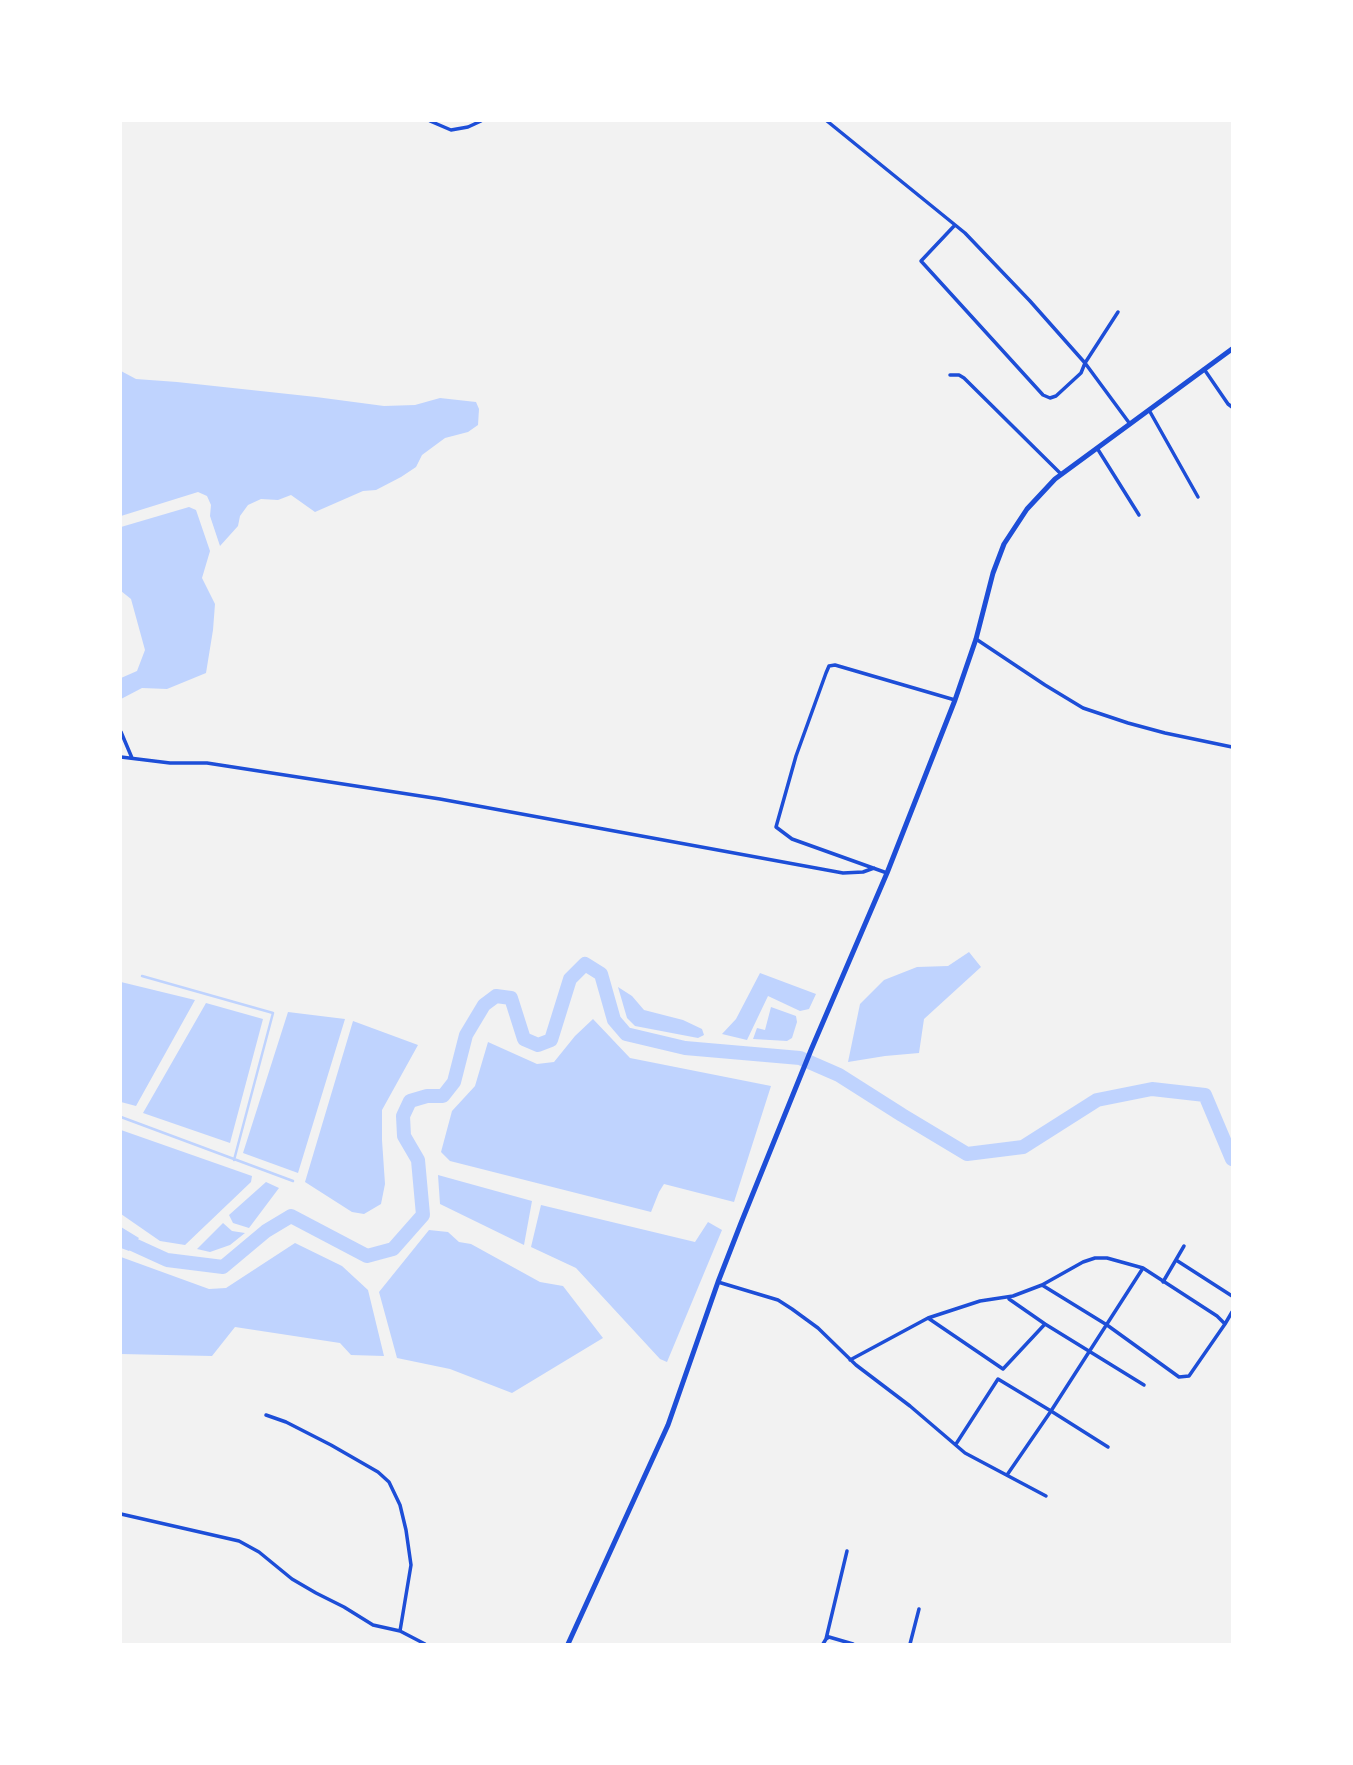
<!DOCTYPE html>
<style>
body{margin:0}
#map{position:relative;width:1353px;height:1765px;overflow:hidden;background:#f2f2f2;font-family:"DM Sans",sans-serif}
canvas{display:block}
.frame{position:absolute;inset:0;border:122px solid #fff;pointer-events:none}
</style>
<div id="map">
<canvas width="1353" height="1765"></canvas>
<div class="frame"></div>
</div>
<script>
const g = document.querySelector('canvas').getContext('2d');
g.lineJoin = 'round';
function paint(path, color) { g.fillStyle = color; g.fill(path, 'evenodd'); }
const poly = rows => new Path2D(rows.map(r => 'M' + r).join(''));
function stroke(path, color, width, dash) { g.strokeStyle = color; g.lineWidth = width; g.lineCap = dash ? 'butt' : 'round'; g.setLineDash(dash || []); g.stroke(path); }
paint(poly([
 [121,371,136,379,177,382,316,397,384,406,415,405,440,398,476,402,479,409,478,425,468,432,445,438,422,455,416,467,401,477,376,490,363,491,315,512,291,495,278,500,261,499,248,505,240,516,238,526,220,546,210,516,211,505,207,496,198,492,121,516],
 [189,507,196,510,210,551,202,578,215,604,213,630,206,673,167,689,142,688,121,699,121,678,137,671,145,650,131,599,121,591,121,527],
 [969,952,981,967,924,1019,919,1053,885,1056,848,1062,860,1004,884,980,917,967,948,966],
 [760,973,816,994,809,1009,800,1011,768,996,747,1040,722,1034,736,1019],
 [121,982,195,1000,136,1106,121,1102],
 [618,987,632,996,644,1010,683,1020,702,1029,704,1035,698,1038,635,1026,627,1018],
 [206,1003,263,1019,230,1143,143,1113],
 [771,1007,796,1016,797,1022,792,1038,787,1041,753,1039,757,1028,765,1030],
 [288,1012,345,1019,298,1173,243,1153],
 [593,1019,630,1058,771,1086,734,1202,664,1184,659,1192,651,1212,450,1161,441,1152,452,1111,475,1086,488,1042,537,1064,554,1062,575,1036],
 [353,1021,418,1045,382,1110,382,1140,385,1184,381,1204,364,1214,352,1212,305,1182],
 [121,1130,252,1176,251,1182,185,1245,160,1241,121,1214],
 [438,1175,532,1201,524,1245,440,1204],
 [266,1182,279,1188,249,1228,233,1223,229,1215],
 [541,1205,695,1242,708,1222,722,1230,667,1362,660,1359,576,1268,531,1247],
 [223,1223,232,1231,245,1233,230,1245,210,1252,197,1249],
 [121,1227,139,1238,129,1251,121,1248],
 [429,1230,448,1232,459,1242,471,1244,540,1282,563,1286,603,1338,512,1393,450,1369,397,1358,379,1292],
 [295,1243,342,1266,368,1290,384,1356,351,1355,340,1343,235,1327,212,1356,121,1354,121,1257,209,1289,226,1288]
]), '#bfd3fe');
stroke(poly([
 [142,976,273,1013,234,1160],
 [121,1117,293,1181]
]), '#bfd3fe', 2.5);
stroke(poly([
 [121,1239,167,1260,223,1267,266,1231,291,1216,367,1256,393,1249,423,1215,418,1160,404,1136,403,1116,410,1101,427,1096,443,1096,454,1082,466,1035,484,1005,496,996,511,998,524,1039,538,1045,551,1040,570,979,585,964,601,974,614,1020,626,1034,685,1048,800,1058,839,1075,902,1115,967,1154,1023,1147,1097,1100,1152,1089,1205,1095,1232,1159]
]), '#bfd3fe', 14);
stroke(poly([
 [430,121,451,130,468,127,481,121],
 [827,121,965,233,1030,301,1085,363,1081,373,1056,396,1050,398,1043,395,921,261,955,225],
 [1118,312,1085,363,1130,424],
 [1204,369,1228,404,1232,407],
 [950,375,959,375,964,378,1061,474],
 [1149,410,1198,497],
 [1097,448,1139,515],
 [976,639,1045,685,1083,708,1128,723,1165,733,1232,747],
 [121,732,132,758],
 [121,757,170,763,207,763,440,799,843,873,863,872,874,868],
 [887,873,792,839,776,827,796,756,826,673,829,666,835,665,955,700],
 [1176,1260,1232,1296],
 [718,1282,778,1300,792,1309,818,1328,856,1365,910,1406,965,1453,1046,1496],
 [1163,1282,1184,1246],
 [928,1318,1003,1369,1045,1324,1009,1299],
 [1045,1324,1144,1385],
 [1225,1324,1232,1312],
 [850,1360,928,1318,980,1301,1013,1296,1042,1285,1083,1262,1095,1258,1107,1258,1143,1268,1217,1316,1225,1324,1189,1376,1179,1377,1107,1325,1042,1285],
 [266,1415,286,1422,331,1445,378,1472,389,1482,400,1505,406,1530,411,1565,400,1631],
 [956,1444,998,1379,1051,1411,1143,1268],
 [1007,1475,1051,1411,1108,1447],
 [121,1514,239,1541,259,1552,292,1579,316,1593,344,1607,373,1625,400,1631,425,1644],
 [826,1639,847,1551],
 [823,1644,826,1639,829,1637,853,1644],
 [910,1644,919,1609]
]), '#1d4ed8', 3.5);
stroke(poly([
 [568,1644,668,1425,718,1282,741,1223,811,1050,887,873,955,700,976,639,993,573,1004,544,1027,509,1055,479,1232,349]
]), '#1d4ed8', 5);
</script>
